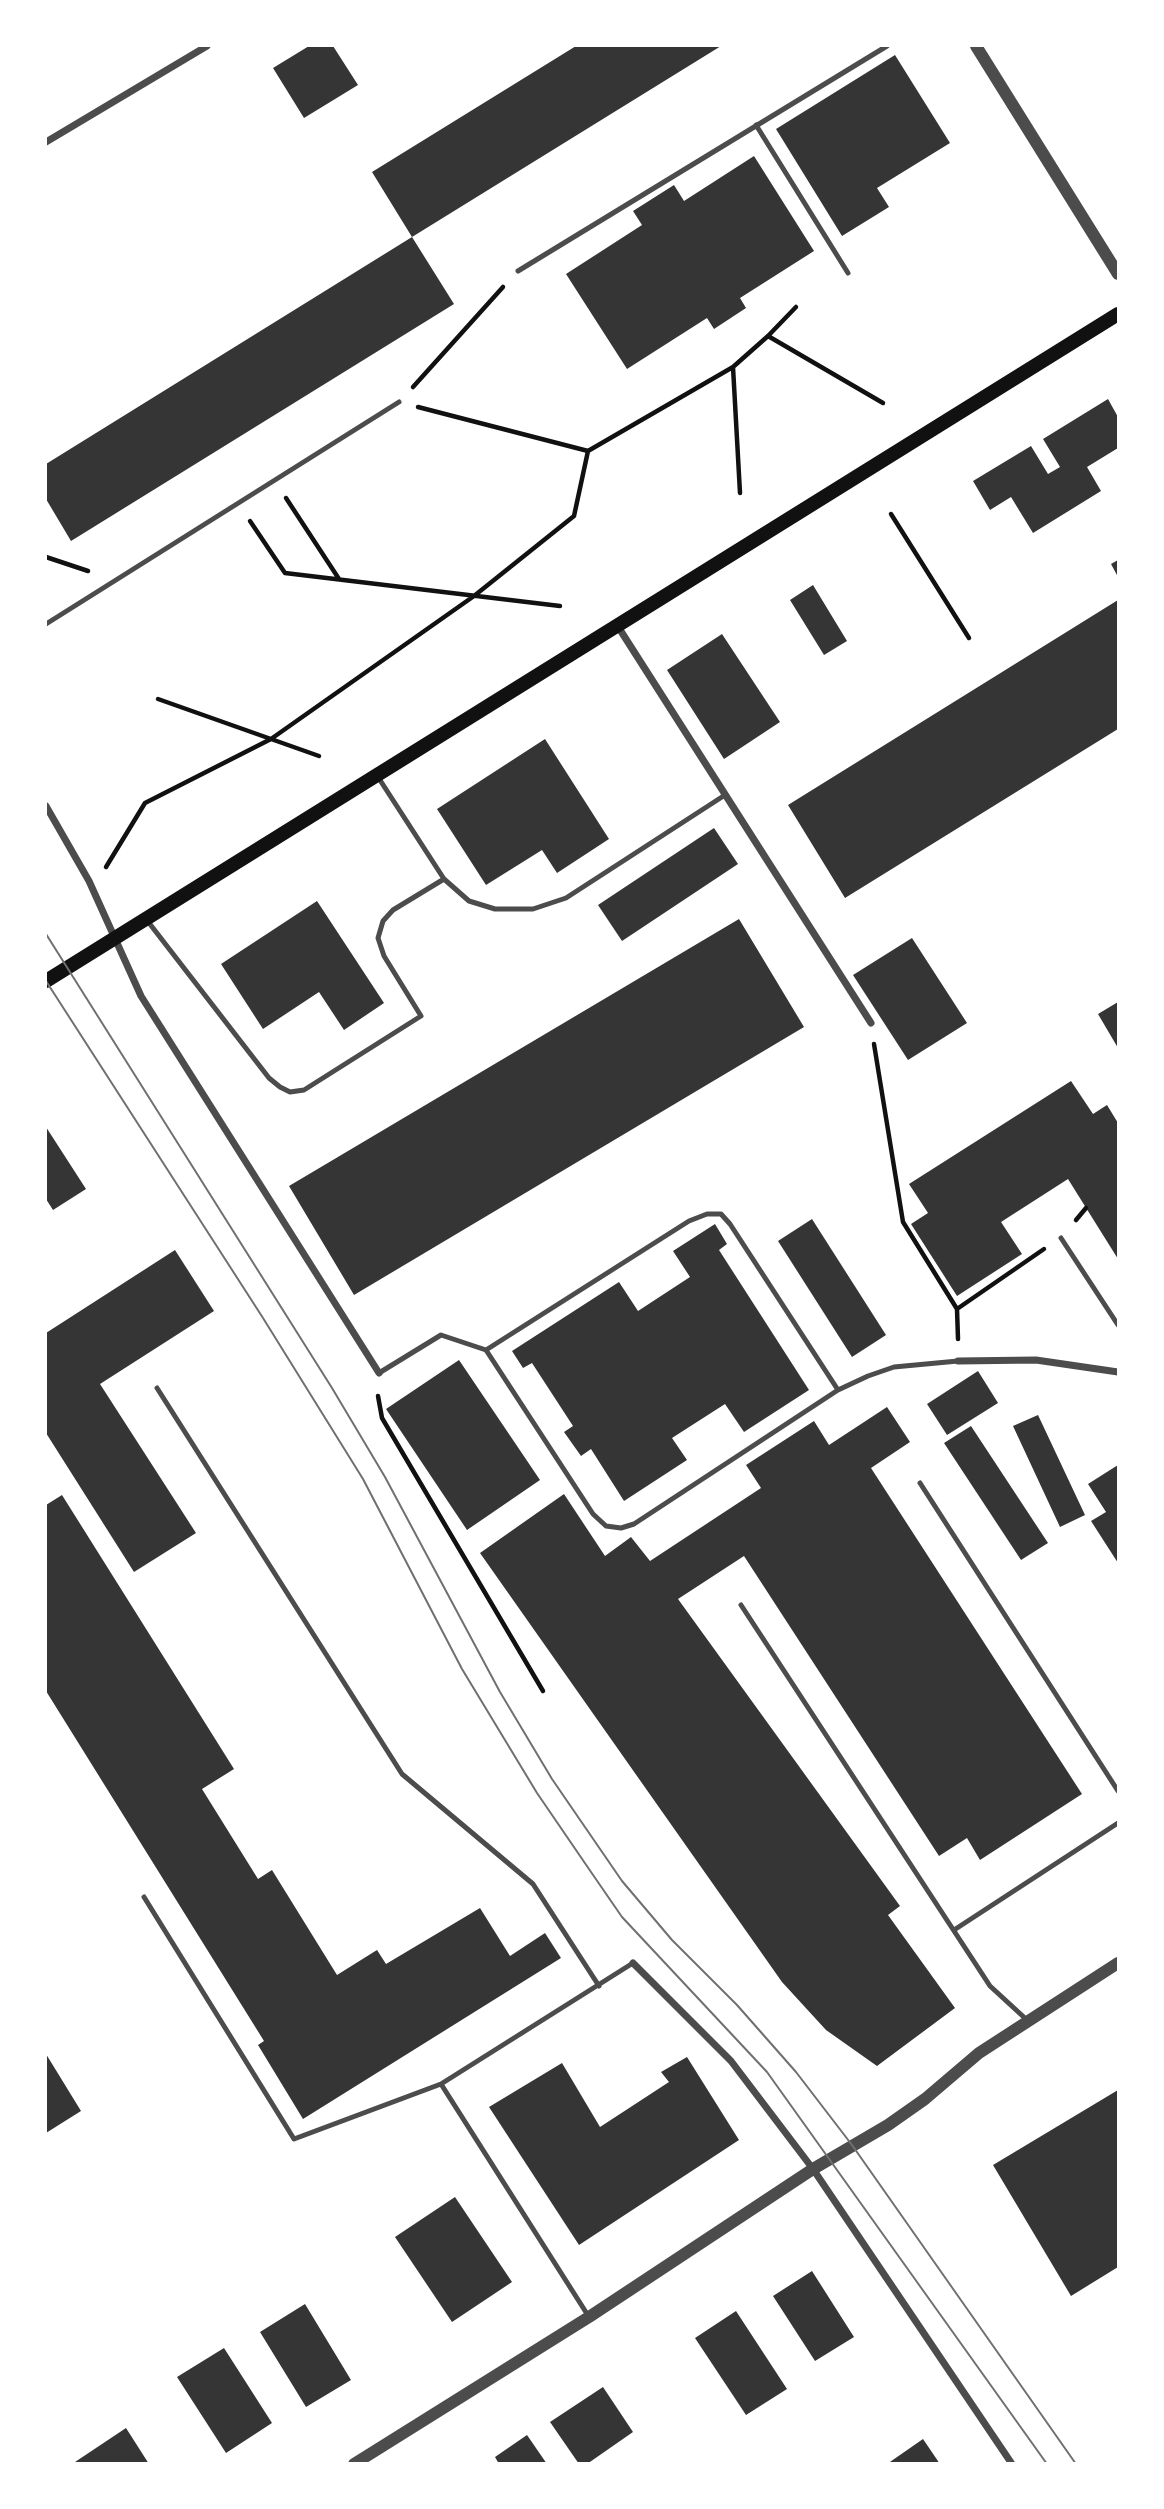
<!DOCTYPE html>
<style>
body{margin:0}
#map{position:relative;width:1164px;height:2509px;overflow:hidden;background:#fff;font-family:Montserrat,sans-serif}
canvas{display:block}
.frame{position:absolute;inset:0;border:47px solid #fff;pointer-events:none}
</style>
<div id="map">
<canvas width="1164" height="2509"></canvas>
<div class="frame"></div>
</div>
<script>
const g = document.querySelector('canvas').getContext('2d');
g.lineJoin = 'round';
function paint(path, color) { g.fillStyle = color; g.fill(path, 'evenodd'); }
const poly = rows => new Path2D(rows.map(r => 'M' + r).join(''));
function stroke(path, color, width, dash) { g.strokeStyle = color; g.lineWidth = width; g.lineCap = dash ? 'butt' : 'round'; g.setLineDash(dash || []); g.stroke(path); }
paint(poly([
 [309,46,333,46,358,85,304,118,273,68],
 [576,46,721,46,412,237,372,172],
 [895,55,950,143,877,188,889,207,842,236,776,129],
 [754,156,814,251,740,298,746,308,714,329,707,318,627,369,566,274,642,225,633,211,674,185,684,201],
 [412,237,454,304,71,541,46,499,46,464],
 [1108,399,1118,417,1118,448,1087,467,1101,491,1033,533,1011,497,990,510,973,481,1031,446,1048,474,1060,467,1043,439],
 [1118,560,1118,577,1111,564],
 [813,585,847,641,824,655,790,600],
 [1118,600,1118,729,845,898,788,805],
 [722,634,780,722,724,759,667,670],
 [545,739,609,839,557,873,542,850,486,885,437,809],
 [714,828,738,864,622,941,598,905],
 [317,901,384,1003,344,1030,319,992,263,1029,221,964],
 [739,919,804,1027,354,1295,289,1186],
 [912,938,967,1023,908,1060,853,975],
 [1118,1002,1118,1048,1098,1014],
 [1071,1081,1093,1114,1107,1105,1118,1123,1118,1259,1068,1179,1001,1222,1022,1254,957,1296,911,1224,928,1213,909,1184],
 [46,1127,86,1189,53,1210,46,1199],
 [812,1219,886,1335,852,1357,778,1241],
 [715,1224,727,1244,719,1250,809,1390,744,1432,725,1404,672,1438,687,1460,624,1501,591,1449,581,1456,564,1432,573,1426,532,1363,523,1368,512,1351,619,1282,638,1311,690,1277,673,1251],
 [175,1250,214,1311,100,1384,196,1533,134,1572,46,1433,46,1333],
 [459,1360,540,1480,467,1530,386,1409],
 [978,1371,998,1403,947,1435,927,1404],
 [887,1407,910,1442,871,1468,1082,1794,980,1860,967,1838,939,1856,744,1556,678,1599,900,1906,888,1915,955,2008,877,2066,826,2030,782,1982,480,1553,564,1494,605,1556,631,1537,650,1561,761,1488,746,1465,814,1421,829,1445],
 [1038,1415,1085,1515,1060,1527,1013,1426],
 [971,1426,1048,1543,1021,1560,944,1443],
 [1118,1465,1118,1563,1091,1521,1106,1512,1088,1484],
 [62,1495,234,1769,202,1789,258,1879,272,1870,337,1975,377,1950,386,1964,480,1908,510,1956,545,1933,561,1958,303,2119,258,2045,264,2041,46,1691,46,1505],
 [46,2054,81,2111,46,2133],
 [687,2057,739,2140,579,2245,489,2107,562,2063,600,2127,669,2082,661,2072],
 [1118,2090,1118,2267,1071,2296,993,2165],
 [455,2197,512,2282,452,2322,395,2237],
 [812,2271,854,2337,815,2361,773,2296],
 [305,2304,351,2380,306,2407,260,2332],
 [736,2311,787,2389,746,2415,695,2338],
 [224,2348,272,2423,226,2453,177,2377],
 [603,2387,633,2432,587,2464,579,2464,550,2422],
 [126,2428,149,2464,72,2464],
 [527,2435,547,2464,499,2464,495,2457],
 [923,2439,940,2464,887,2464]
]), '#353535');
stroke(poly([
 [768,336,883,403],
 [733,367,740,493],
 [413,387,503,287],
 [418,407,588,451,733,367,768,336,796,307],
 [286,498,339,579],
 [891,514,969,638],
 [250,521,285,573,560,606],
 [46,557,88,571],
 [158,699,319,756],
 [106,867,145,803,271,739,474,596,574,516,588,451],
 [874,1044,903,1222,957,1309],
 [1076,1220,1086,1208],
 [958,1339,957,1309,1044,1249],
 [378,1396,382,1418,543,1691]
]), '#111', 4.5);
stroke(poly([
 [756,125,848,273],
 [518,271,887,46],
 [46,624,399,402],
 [378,777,444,879,469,901,495,909,533,909,566,898,725,795],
 [146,919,269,1078,280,1087,290,1092,304,1090,421,1016,384,956,378,938,383,921,393,910,444,879],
 [1061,1238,1118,1325],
 [486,1350,689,1221,707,1214,721,1214,730,1224,838,1390],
 [379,1373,441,1335,486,1350,593,1514,606,1526,621,1528,634,1524,838,1390,868,1376,894,1367,958,1361],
 [157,1388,402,1774,533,1884,599,1986],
 [920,1483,1118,1791],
 [741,1605,990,1986,1027,2020],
 [144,1897,294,2139,441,2084,633,1963],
 [954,1930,1118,1823],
 [441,2084,589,2317]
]), '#4c4c4c', 5);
stroke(poly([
 [46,142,207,46],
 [617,625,871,1023],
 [46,806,89,881,141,996,379,1373],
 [958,1361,1036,1360,1118,1372],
 [633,1963,731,2061,813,2169,1012,2464]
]), '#4c4c4c', 7);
stroke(poly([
 [976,46,1118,274],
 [354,2464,589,2317,813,2169,888,2125,925,2099,979,2053,1118,1963]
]), '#4c4c4c', 12);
stroke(poly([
 [46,981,1118,314]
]), '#111', 14);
stroke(poly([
 [46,934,332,1388,385,1477,500,1692,552,1779,622,1881,672,1940,737,2005,796,2072,852,2145,1076,2464],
 [46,981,263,1318,363,1479,462,1669,537,1793,591,1872,622,1917,767,2072,1047,2464]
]), '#707070', 2);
</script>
